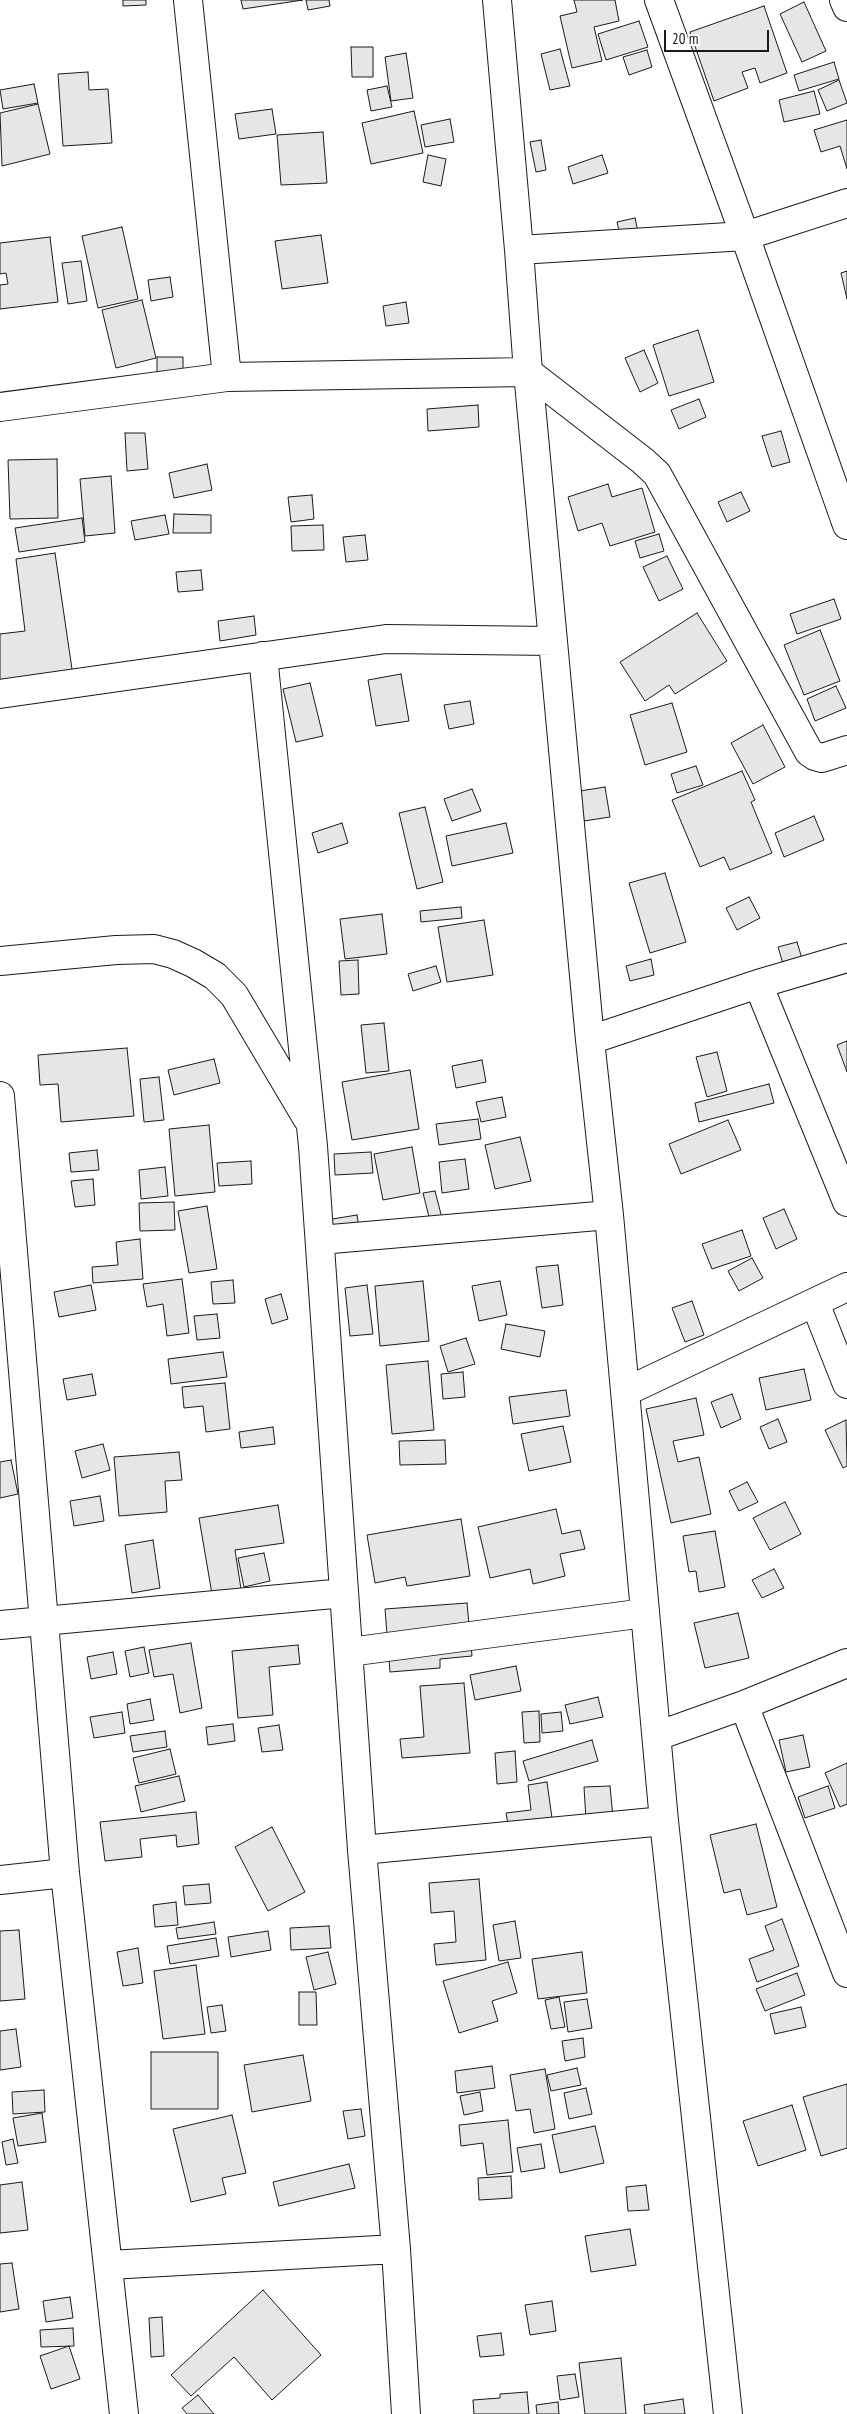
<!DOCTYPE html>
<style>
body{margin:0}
#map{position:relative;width:847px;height:2414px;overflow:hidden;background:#fff;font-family:"PT Sans Narrow",sans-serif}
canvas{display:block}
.scale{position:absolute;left:664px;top:30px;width:105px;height:22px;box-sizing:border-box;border:2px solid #1a1a1a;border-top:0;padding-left:6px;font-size:15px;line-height:18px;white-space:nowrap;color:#1a1a1a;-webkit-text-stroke:4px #fff;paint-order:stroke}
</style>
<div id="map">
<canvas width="847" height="2414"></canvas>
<div class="scale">20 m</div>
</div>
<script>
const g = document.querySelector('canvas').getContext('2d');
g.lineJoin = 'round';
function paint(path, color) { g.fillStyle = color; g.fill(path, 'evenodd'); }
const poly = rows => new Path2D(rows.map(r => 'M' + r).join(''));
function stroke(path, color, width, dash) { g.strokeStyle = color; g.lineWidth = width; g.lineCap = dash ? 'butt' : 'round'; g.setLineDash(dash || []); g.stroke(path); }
const building = poly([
 [123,0,146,0,146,5,123,6,123,0],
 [241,0,303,0,243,9,241,0],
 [306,0,329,0,330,6,308,10,306,0],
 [574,0,615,0,619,21,594,27,602,61,572,68,560,16,577,12,574,0],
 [804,2,826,51,802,62,780,14,804,2],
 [764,6,787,73,760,83,755,68,742,72,748,88,714,101,690,32,764,6],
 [639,21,648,47,606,60,598,34,639,21],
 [351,47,373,47,373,77,352,77,351,47],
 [560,49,570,86,550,90,541,54,560,49],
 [647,50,652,67,629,75,623,57,647,50],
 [406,53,413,98,391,101,385,57,406,53],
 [834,62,839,79,799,91,794,75,834,62],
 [88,72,89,90,108,89,112,143,63,146,58,74,88,72],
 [839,80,847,103,827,111,818,90,839,80],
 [34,84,38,103,3,109,0,90,34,84],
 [387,86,392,107,371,111,367,90,387,86],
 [814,91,820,114,784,122,779,100,814,91],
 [38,104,50,154,2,166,0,113,38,104],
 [272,109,276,134,239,139,235,114,272,109],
 [414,111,423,153,371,164,362,123,414,111],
 [450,119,454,142,425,147,421,125,450,119],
 [847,120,847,169,840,146,821,152,814,130,847,120],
 [323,132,327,183,281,185,277,135,323,132],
 [541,140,546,170,536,172,530,142,541,140],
 [428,155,446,159,441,186,423,182,428,155],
 [602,155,608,173,573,184,568,167,602,155],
 [635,218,642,249,624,253,617,222,635,218],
 [122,227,138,299,98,308,82,236,122,227],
 [321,235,328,283,282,289,275,241,321,235],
 [50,237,58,302,0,309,0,285,8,284,6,273,0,274,0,243,50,237],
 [81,261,87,301,68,304,62,263,81,261],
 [847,271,847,299,841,273,847,271],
 [170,277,173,297,151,301,148,280,170,277],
 [142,300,156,358,116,368,102,310,142,300],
 [406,302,409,323,386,326,383,306,406,302],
 [698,330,714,382,669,396,653,345,698,330],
 [644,350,658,383,640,392,625,358,644,350],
 [157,357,183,357,183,378,157,377,157,357],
 [699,399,706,417,679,429,671,410,699,399],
 [478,405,479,427,428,431,427,409,478,405],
 [781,431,790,462,772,467,762,436,781,431],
 [125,433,145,433,148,469,127,471,125,433],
 [57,459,58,518,10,519,8,460,57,459],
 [207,464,212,490,174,498,169,473,207,464],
 [111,476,115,533,85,536,80,479,111,476],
 [608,484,612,497,642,488,655,532,610,546,602,523,578,531,568,497,608,484],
 [741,492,750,511,727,522,718,502,741,492],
 [312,495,314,519,291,522,288,497,312,495],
 [174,514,211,515,211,533,173,533,174,514],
 [165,515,169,534,135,540,131,521,165,515],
 [82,518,85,542,19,552,15,528,82,518],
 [323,525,324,550,292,551,291,526,323,525],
 [659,534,664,551,640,558,635,541,659,534],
 [365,535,368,560,346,562,343,537,365,535],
 [55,553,73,676,0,685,0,634,25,631,16,559,55,553],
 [667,556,683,589,659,601,643,567,667,556],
 [201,570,203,590,178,592,176,572,201,570],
 [834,599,841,619,797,634,790,614,834,599],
 [697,613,727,661,675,694,669,685,645,701,620,662,697,613],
 [254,616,256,635,220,641,218,621,254,616],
 [820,630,840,681,804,695,784,645,820,630],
 [401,674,409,721,376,726,368,680,401,674],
 [310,683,323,736,296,742,283,689,310,683],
 [836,686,846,708,815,721,807,699,836,686],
 [470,701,474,724,449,729,444,705,470,701],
 [672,703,687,752,645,765,630,715,672,703],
 [763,725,785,767,753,784,731,743,763,725],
 [696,766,703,785,677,793,671,774,696,766],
 [742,771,755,800,751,802,772,853,730,870,724,857,700,867,672,800,742,771],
 [605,787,610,817,584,821,580,791,605,787],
 [472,789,481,811,452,821,444,799,472,789],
 [425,807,443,882,417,889,399,813,425,807],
 [814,816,824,840,784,857,775,833,814,816],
 [342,823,348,843,318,853,312,833,342,823],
 [506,823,513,853,452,866,446,836,506,823],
 [665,873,686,942,650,953,629,883,665,873],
 [749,897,760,918,737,930,726,908,749,897],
 [461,907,462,918,421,922,420,911,461,907],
 [382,914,387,954,345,959,340,919,382,914],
 [484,920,493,975,447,982,438,927,484,920],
 [797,942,803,962,784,967,778,947,797,942],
 [651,959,654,975,630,981,626,966,651,959],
 [358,960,359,994,341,995,339,961,358,960],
 [436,966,441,982,413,991,408,974,436,966],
 [384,1023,389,1071,366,1073,361,1025,384,1023],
 [847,1041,847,1072,837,1045,847,1041],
 [127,1048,134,1116,61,1122,58,1084,40,1085,38,1055,127,1048],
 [717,1052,727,1091,707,1097,696,1057,717,1052],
 [214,1059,220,1083,174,1095,168,1070,214,1059],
 [482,1060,486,1082,456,1088,452,1066,482,1060],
 [410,1070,419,1129,352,1140,342,1082,410,1070],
 [159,1077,164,1120,144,1122,140,1079,159,1077],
 [769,1084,774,1103,699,1122,695,1103,769,1084],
 [502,1097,506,1117,481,1122,476,1102,502,1097],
 [478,1119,481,1139,439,1145,436,1124,478,1119],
 [728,1120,741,1150,681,1174,669,1144,728,1120],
 [209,1125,215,1192,175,1196,169,1129,209,1125],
 [520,1137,531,1181,495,1189,485,1145,520,1137],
 [412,1147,420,1193,383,1200,374,1154,412,1147],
 [97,1150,99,1170,71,1172,69,1153,97,1150],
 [371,1152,373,1173,335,1175,334,1154,371,1152],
 [465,1159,469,1189,442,1193,439,1162,465,1159],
 [251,1161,252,1184,219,1186,217,1163,251,1161],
 [165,1167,168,1196,141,1199,139,1170,165,1167],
 [93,1179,95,1205,75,1207,71,1181,93,1179],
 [435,1191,442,1218,430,1221,423,1193,435,1191],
 [174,1202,175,1230,140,1231,139,1203,174,1202],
 [207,1206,217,1269,189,1273,178,1211,207,1206],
 [784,1209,797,1239,776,1249,763,1218,784,1209],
 [357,1215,360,1233,322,1239,320,1221,357,1215],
 [742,1230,751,1256,712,1269,702,1244,742,1230],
 [140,1239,143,1279,93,1283,92,1267,118,1265,116,1242,140,1239],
 [752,1258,763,1278,739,1291,728,1271,752,1258],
 [558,1265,563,1305,542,1308,536,1267,558,1265],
 [182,1279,189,1333,167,1336,163,1304,147,1307,143,1284,182,1279],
 [233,1280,235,1303,213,1304,211,1282,233,1280],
 [423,1281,429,1341,380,1346,375,1286,423,1281],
 [500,1281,507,1315,479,1321,472,1286,500,1281],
 [91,1285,96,1310,59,1317,54,1292,91,1285],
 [367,1285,373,1334,350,1336,345,1288,367,1285],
 [281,1294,288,1319,272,1324,265,1299,281,1294],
 [692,1301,704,1335,685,1342,672,1308,692,1301],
 [217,1314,220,1338,197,1340,194,1316,217,1314],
 [506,1324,545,1331,540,1357,501,1349,506,1324],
 [466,1338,475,1364,448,1372,440,1346,466,1338],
 [223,1352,227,1377,171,1384,168,1359,223,1352],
 [428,1361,434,1430,392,1434,386,1365,428,1361],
 [804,1369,811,1400,766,1410,759,1378,804,1369],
 [463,1372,465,1397,443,1399,441,1374,463,1372],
 [92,1374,96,1395,67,1400,63,1379,92,1374],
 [225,1383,230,1429,206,1432,203,1406,184,1408,182,1387,225,1383],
 [566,1390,570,1416,513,1424,509,1397,566,1390],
 [732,1394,741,1419,721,1428,711,1402,732,1394],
 [696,1398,704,1435,673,1441,678,1462,699,1457,711,1514,671,1523,646,1409,696,1398],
 [778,1419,787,1442,769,1449,760,1427,778,1419],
 [846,1420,847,1466,843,1468,825,1430,846,1420],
 [563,1426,571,1462,529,1471,521,1434,563,1426],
 [273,1427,275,1444,241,1448,239,1432,273,1427],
 [445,1440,446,1464,400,1465,399,1441,445,1440],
 [103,1444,110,1470,82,1478,75,1451,103,1444],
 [179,1452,182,1480,165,1481,167,1512,119,1516,114,1457,179,1452],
 [11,1460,18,1494,0,1498,0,1462,11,1460],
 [747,1482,758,1502,739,1511,729,1491,747,1482],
 [100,1496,104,1521,74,1526,70,1501,100,1496],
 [785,1502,801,1534,770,1550,753,1518,785,1502],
 [278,1505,284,1543,235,1550,241,1589,212,1594,199,1518,278,1505],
 [556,1509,562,1534,580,1530,585,1549,560,1554,565,1576,533,1584,530,1569,490,1578,478,1527,556,1509],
 [461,1519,470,1576,407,1586,405,1577,375,1583,367,1535,461,1519],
 [715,1531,725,1587,699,1592,696,1571,689,1572,683,1536,715,1531],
 [153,1540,160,1588,132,1593,125,1545,153,1540],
 [264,1553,270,1581,244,1587,238,1558,264,1553],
 [774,1569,784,1588,762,1598,752,1580,774,1569],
 [467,1603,472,1656,440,1659,440,1668,390,1672,385,1609,467,1603],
 [738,1613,749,1658,705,1668,694,1623,738,1613],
 [191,1643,202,1708,180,1713,173,1674,154,1677,149,1650,191,1643],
 [298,1645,300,1664,269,1667,273,1715,238,1718,232,1651,298,1645],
 [144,1647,149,1673,130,1677,125,1651,144,1647],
 [113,1652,117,1674,91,1679,87,1657,113,1652],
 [516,1666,521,1691,475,1700,470,1675,516,1666],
 [464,1683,470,1753,402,1758,400,1739,424,1737,420,1686,464,1683],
 [598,1697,603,1717,570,1724,565,1705,598,1697],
 [150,1699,154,1720,130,1724,127,1704,150,1699],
 [539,1711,540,1742,524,1743,522,1712,539,1711],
 [122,1712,125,1733,94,1738,90,1717,122,1712],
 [561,1712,563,1731,542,1733,541,1714,561,1712],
 [233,1724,235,1741,208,1745,206,1727,233,1724],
 [279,1725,283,1750,262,1752,258,1728,279,1725],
 [165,1731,167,1747,133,1752,130,1736,165,1731],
 [803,1735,810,1767,786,1772,779,1740,803,1735],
 [592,1740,598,1761,529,1781,523,1761,592,1740],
 [170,1749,176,1774,139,1783,133,1758,170,1749],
 [515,1751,517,1782,497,1784,495,1753,515,1751],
 [847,1763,847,1804,840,1807,825,1773,847,1763],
 [179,1776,185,1801,141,1812,135,1786,179,1776],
 [547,1782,552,1818,508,1824,506,1813,531,1810,528,1785,547,1782],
 [610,1786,613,1818,586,1820,584,1787,610,1786],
 [828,1786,835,1808,805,1818,798,1797,828,1786],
 [196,1812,199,1844,177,1847,176,1835,140,1839,142,1857,105,1861,100,1822,196,1812],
 [756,1824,777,1907,747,1915,740,1889,724,1893,710,1835,756,1824],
 [272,1827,305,1892,268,1911,235,1847,272,1827],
 [479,1879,486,1960,436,1965,434,1944,456,1942,454,1911,431,1913,429,1883,479,1879],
 [209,1884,211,1903,185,1905,183,1886,209,1884],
 [176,1902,178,1925,155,1927,153,1905,176,1902],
 [782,1919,799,1966,757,1982,749,1959,774,1950,765,1926,782,1919],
 [515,1921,521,1958,499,1961,493,1925,515,1921],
 [214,1922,216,1934,178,1939,176,1928,214,1922],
 [329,1926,331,1948,291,1950,290,1928,329,1926],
 [19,1930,25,1999,0,2001,0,1931,19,1930],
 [268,1931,271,1950,231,1957,228,1937,268,1931],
 [216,1938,219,1956,170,1964,167,1946,216,1938],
 [138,1948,143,1983,123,1986,117,1952,138,1948],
 [328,1952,336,1984,314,1990,306,1957,328,1952],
 [582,1952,587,1993,538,1999,532,1959,582,1952],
 [508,1962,517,1993,492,2001,498,2021,459,2033,443,1981,508,1962],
 [196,1965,205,2034,163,2039,154,1971,196,1965],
 [797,1973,805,1995,765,2011,756,1989,797,1973],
 [299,1992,316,1992,317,2025,299,2025,299,1992],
 [559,1997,565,2027,551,2029,545,2000,559,1997],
 [587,1999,592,2028,568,2032,564,2002,587,1999],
 [222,2005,226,2031,211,2033,207,2007,222,2005],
 [801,2007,806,2027,775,2034,770,2014,801,2007],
 [16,2029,21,2067,0,2070,0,2031,16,2029],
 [583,2038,585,2057,565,2061,562,2041,583,2038],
 [151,2052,218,2052,218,2109,151,2109,151,2052],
 [303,2055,311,2101,252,2112,244,2065,303,2055],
 [492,2066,495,2088,457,2093,455,2071,492,2066],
 [577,2068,581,2085,551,2091,547,2075,577,2068],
 [545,2069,555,2129,534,2133,530,2109,516,2111,510,2075,545,2069],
 [847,2084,847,2148,821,2156,803,2097,847,2084],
 [586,2088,592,2114,569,2119,564,2093,586,2088],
 [44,2090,45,2112,13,2114,12,2092,44,2090],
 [480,2092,483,2111,464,2115,460,2096,480,2092],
 [792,2105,806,2150,758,2166,743,2121,792,2105],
 [361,2109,365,2136,348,2139,343,2111,361,2109],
 [42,2113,46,2142,18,2146,13,2118,42,2113],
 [232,2115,246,2173,222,2178,226,2194,191,2202,173,2129,232,2115],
 [508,2120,513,2172,487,2175,483,2143,461,2146,459,2125,508,2120],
 [595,2126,604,2163,560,2173,552,2135,595,2126],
 [13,2139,18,2163,6,2165,2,2142,13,2139],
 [541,2144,545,2168,521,2172,517,2148,541,2144],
 [349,2164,355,2188,279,2206,273,2182,349,2164],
 [511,2176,512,2198,479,2200,478,2178,511,2176],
 [22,2182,28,2230,0,2233,0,2185,22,2182],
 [646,2185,649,2210,628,2211,626,2187,646,2185],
 [630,2229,636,2265,591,2272,585,2236,630,2229],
 [12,2263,19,2309,0,2312,0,2264,12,2263],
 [263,2290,321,2355,272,2400,234,2357,191,2396,171,2375,263,2290],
 [70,2297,73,2318,46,2322,43,2301,70,2297],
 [552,2301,556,2331,530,2335,525,2305,552,2301],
 [162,2317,164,2356,151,2357,149,2318,162,2317],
 [73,2328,74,2346,41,2347,40,2330,73,2328],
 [501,2333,504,2355,480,2357,477,2336,501,2333],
 [69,2346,80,2379,51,2389,40,2356,69,2346],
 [621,2358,626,2414,585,2414,579,2363,621,2358],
 [575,2374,579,2397,560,2400,557,2376,575,2374],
 [527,2392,529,2414,474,2414,473,2400,500,2398,500,2394,527,2392],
 [198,2395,214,2414,187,2414,182,2408,198,2395],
 [683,2399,685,2414,645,2414,644,2405,683,2399],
 [558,2402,559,2414,537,2414,536,2405,558,2402]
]);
paint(building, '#e6e6e6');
stroke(building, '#1a1a1a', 1);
const minor = poly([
 [188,0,227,377],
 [497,0,519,250,528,372,590,1040,609,1215,664,1821,728,2414],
 [659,0,745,236,847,525],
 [844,0,847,7],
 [519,250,745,236,847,203],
 [0,407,227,377,528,372,643,461,657,474,809,752,815,756,822,758,847,750],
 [263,656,313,1146,362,1850,396,2249,406,2414],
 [0,694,386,639,553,641],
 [0,961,116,950,154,949,173,954,193,963,215,976,234,995,307,1118],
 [758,984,847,1202],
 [590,1040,758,984,847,958],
 [0,1096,65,1873,124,2414],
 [320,1240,609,1215],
 [815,1303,847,1384],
 [625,1392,847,1287],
 [0,1625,344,1593],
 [349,1652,645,1613],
 [744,1705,847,1973],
 [657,1736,744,1705,847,1663],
 [362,1850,664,1821],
 [0,1880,65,1873],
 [109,2265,396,2249]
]);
stroke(minor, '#1a1a1a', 30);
stroke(minor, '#fff', 28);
</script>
